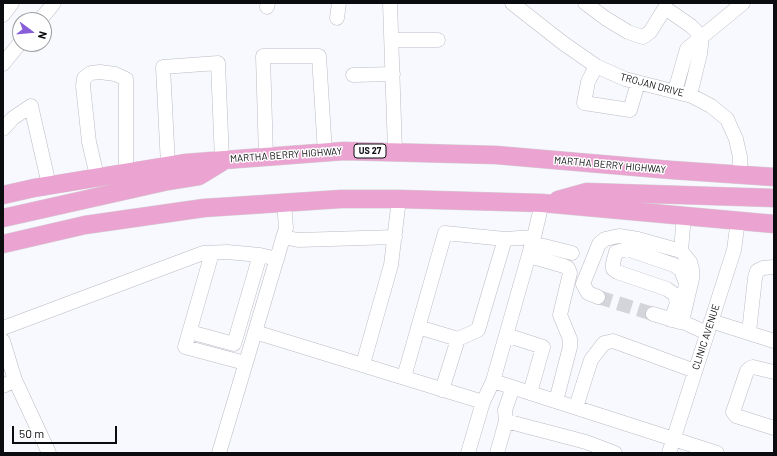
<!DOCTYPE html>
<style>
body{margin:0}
#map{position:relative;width:777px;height:456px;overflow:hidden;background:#f8f9fe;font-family:Barlow,sans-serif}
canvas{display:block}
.frame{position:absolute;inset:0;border:4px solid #0b0c0f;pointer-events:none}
.north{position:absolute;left:12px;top:12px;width:40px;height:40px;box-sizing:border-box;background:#fff;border:1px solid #9d9e9f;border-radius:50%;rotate:106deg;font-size:11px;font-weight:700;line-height:16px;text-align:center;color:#0b0c0f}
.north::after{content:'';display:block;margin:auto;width:14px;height:18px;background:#885fd9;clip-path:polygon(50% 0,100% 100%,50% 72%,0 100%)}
.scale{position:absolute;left:12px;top:426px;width:105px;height:18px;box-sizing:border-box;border:2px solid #0b0c0f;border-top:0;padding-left:5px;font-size:12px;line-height:14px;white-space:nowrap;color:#0b0c0f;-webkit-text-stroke:3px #fff;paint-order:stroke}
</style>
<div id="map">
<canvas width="777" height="456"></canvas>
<div class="frame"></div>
<div class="north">N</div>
<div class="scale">50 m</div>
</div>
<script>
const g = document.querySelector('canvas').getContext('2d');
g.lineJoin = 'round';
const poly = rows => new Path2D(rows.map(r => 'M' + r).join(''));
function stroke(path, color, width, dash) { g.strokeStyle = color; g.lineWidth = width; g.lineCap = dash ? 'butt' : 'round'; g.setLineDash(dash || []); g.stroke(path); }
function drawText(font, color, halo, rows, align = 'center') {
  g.font = font + ' Barlow,sans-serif'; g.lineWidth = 3; g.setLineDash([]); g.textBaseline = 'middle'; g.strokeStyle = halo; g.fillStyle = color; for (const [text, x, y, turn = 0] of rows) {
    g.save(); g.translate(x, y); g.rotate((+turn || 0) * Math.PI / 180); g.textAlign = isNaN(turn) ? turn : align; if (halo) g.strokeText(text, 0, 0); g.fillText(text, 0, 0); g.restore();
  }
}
stroke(poly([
 [598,297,653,314]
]), '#d4d5da', 14, [14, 7]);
const minor = poly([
 [390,3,395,151],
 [512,3,563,43,596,66,625,79,692,96,711,106,727,119,736,139,740,157,740,174],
 [585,3,605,18,628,32,643,37,650,32,665,8,691,26,702,37],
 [267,7,268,3],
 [3,15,12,3],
 [337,18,339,3],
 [40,20,54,3],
 [392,40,438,40],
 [3,64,20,43],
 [596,66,588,82,584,103,630,110,638,83],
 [353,75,393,74],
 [675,91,687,49,743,3],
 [690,95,700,54,702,37],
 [3,129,13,118,31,106,49,185],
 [266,157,263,56,319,56,325,153],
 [168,165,163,67,218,63,222,160],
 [97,176,89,142,83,86,84,78,91,73,100,72,115,74,126,79,126,172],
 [684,215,681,251,690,262,692,269,692,279,683,317,685,323,707,333],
 [283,237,298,240,395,237],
 [532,243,572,253],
 [212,253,185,347,245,363],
 [529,256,564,266,568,268,570,273,560,315,570,339,570,347,556,401],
 [598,297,588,293,583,284,599,244,605,239,619,236,638,239,681,251],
 [653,314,680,322],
 [671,320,677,303,685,290,686,283,681,270,674,265,627,249,616,252,613,263,613,269,617,272,667,289,675,295,677,303],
 [711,321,774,341],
 [418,327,458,339,478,330,505,239],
 [3,328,203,253,227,252,260,255,277,259],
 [190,332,234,344,260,255],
 [255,332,483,402],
 [749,332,755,278,757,271,763,268,774,267],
 [506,335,543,347,530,393],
 [3,341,15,380,49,453],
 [363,364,391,265,399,199],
 [774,372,753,367,750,368,747,371,733,412,736,416,774,428],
 [404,377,445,233,505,239,534,237],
 [493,381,717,453],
 [3,386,15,380],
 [442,390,458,339],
 [576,407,591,360,604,343,613,341,695,371],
 [506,421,586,442,615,453],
 [219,453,286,228,284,203],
 [468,453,483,402,493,381,534,237,542,203],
 [497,453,506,421,505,410,513,387],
 [669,453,734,250,738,220]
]);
const major = poly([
 [3,195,34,188,185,163,344,151,496,155,671,170,774,177],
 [558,200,587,192,774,198],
 [3,218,168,181,199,176,222,162],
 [3,244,85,225,204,208,341,199,399,199,542,203,774,224]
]);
stroke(minor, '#babcc4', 15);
stroke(major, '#d3d3d4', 19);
stroke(minor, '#fff', 14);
stroke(major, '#eba4d1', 18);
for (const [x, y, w] of [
 [370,151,32]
]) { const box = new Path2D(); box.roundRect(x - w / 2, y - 7, w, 14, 3); g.fillStyle = '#fff'; g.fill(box); stroke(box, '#0b0c0f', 1); }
drawText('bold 9px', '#0b0c0f', null, [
 ["US 27",370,151]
]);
drawText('10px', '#0b0c0f', '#fff', [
 ["TROJAN DRIVE",652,85,15],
 ["MARTHA BERRY HIGHWAY",286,155,-4],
 ["MARTHA BERRY HIGHWAY",610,165,5],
 ["CLINIC AVENUE",706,337,-72]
]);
</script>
